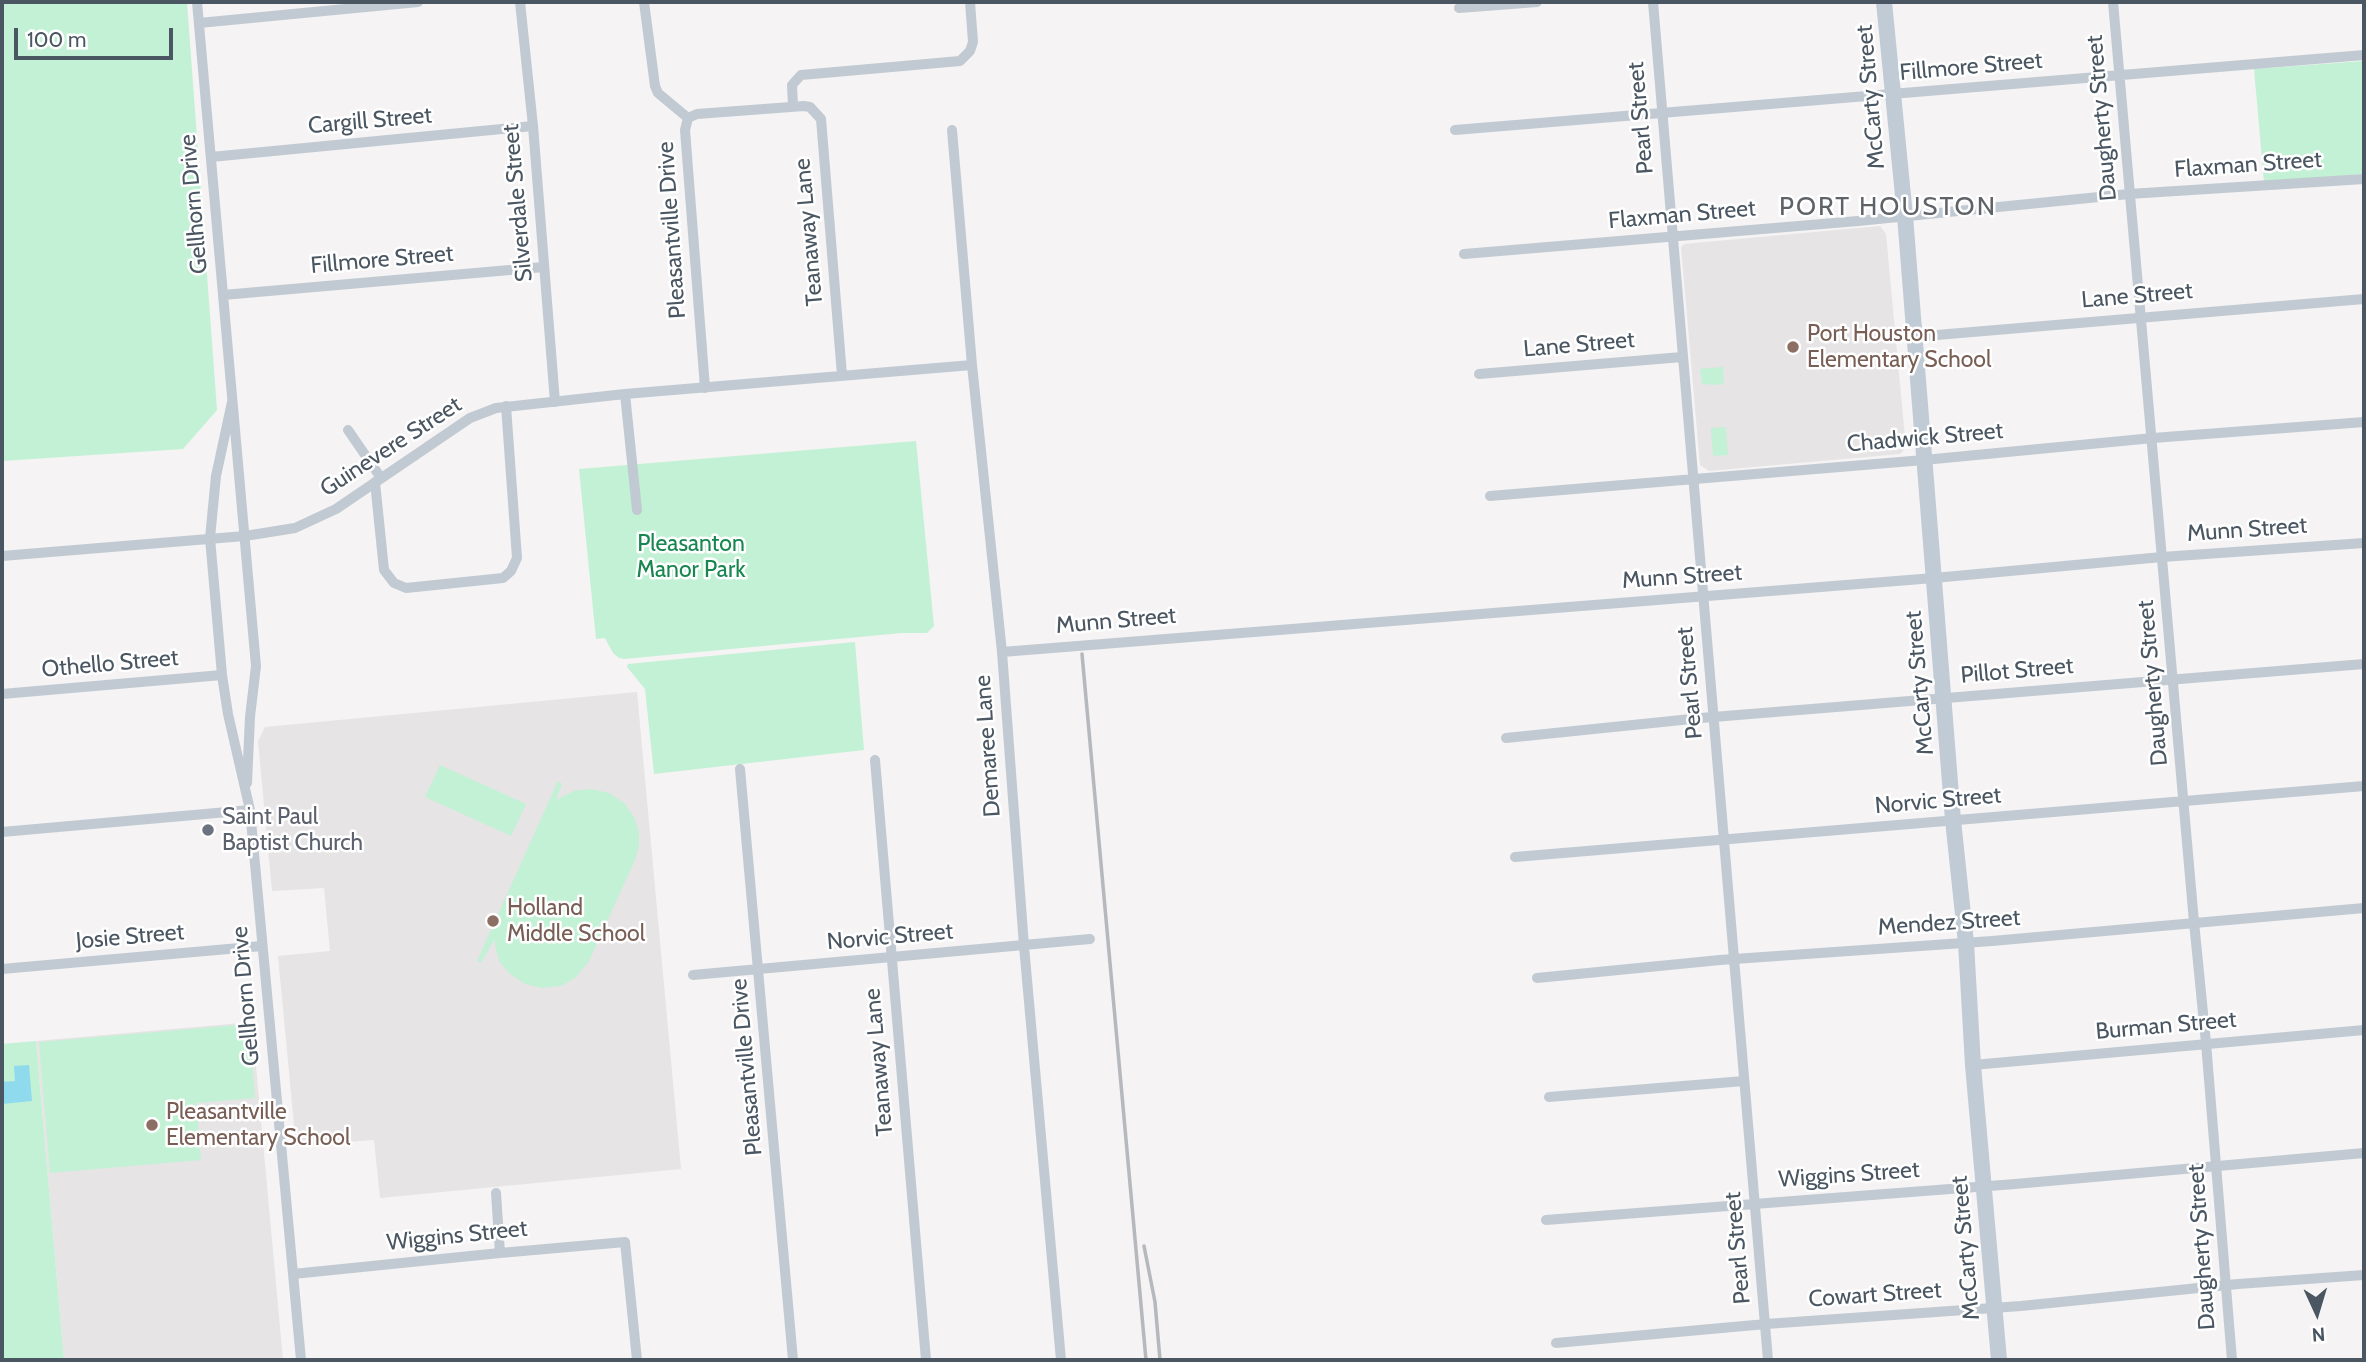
<!DOCTYPE html>
<style>
body{margin:0}
#map{position:relative;width:2366px;height:1362px;overflow:hidden;background:#f5f3f3;font-family:Cabin,sans-serif}
canvas{display:block}
.frame{position:absolute;inset:0;border:4px solid #4a5661;pointer-events:none}
.north{position:absolute;left:2282px;top:1278px;width:70px;height:70px;-webkit-text-stroke:5px #fff;paint-order:stroke;rotate:176deg;font-size:19px;font-weight:700;line-height:28px;text-align:center;color:#4a5661}
.north::after{content:'';display:block;margin:auto;width:24px;height:32px;background:#4a5661;clip-path:polygon(50% 0,100% 100%,50% 72%,0 100%)}
.scale{position:absolute;left:14px;top:28px;width:159px;height:32px;box-sizing:border-box;border:4px solid #4a5661;border-top:0;padding-left:9px;font-size:21px;line-height:24px;white-space:nowrap;color:#4a5661;-webkit-text-stroke:5px #fff;paint-order:stroke}
</style>
<div id="map">
<canvas width="2366" height="1362"></canvas>
<div class="frame"></div>
<div class="north">N</div>
<div class="scale">100 m</div>
</div>
<script>
const g = document.querySelector('canvas').getContext('2d');
g.lineJoin = 'round';
function paint(path, color) { g.fillStyle = color; g.fill(path, 'evenodd'); }
const poly = rows => new Path2D(rows.map(r => 'M' + r).join(''));
function stroke(path, color, width, dash) { g.strokeStyle = color; g.lineWidth = width; g.lineCap = dash ? 'butt' : 'round'; g.setLineDash(dash || []); g.stroke(path); }
function drawText(font, color, halo, rows, align = 'center') {
  g.font = font + ' Cabin,sans-serif'; g.lineWidth = 5; g.setLineDash([]); g.textBaseline = 'middle'; g.strokeStyle = halo; g.fillStyle = color; for (const [text, x, y, turn = 0] of rows) {
    g.save(); g.translate(x, y); g.rotate((+turn || 0) * Math.PI / 180); g.textAlign = isNaN(turn) ? turn : align; if (halo) g.strokeText(text, 0, 0); g.fillText(text, 0, 0); g.restore();
  }
}
paint(poly([
 [1880,226,1886,234,1906,448,1900,454,1709,471,1700,465,1681,247,1684,244],
 [637,692,681,1169,380,1198,374,1140,296,1146,278,956,330,951,324,888,272,891,258,741,265,727],
 [252,1022,283,1360,64,1360,36,1041]
]), '#e6e4e5');
paint(poly([
 [2,2,187,2,217,410,183,449,2,461],
 [2364,61,2364,174,2264,182,2254,69],
 [1723,367,1724,383,1720,385,1702,384,1700,369],
 [1726,427,1728,455,1713,456,1711,428],
 [916,441,934,626,927,633,902,633,624,659,619,658,613,653,605,638,596,639,579,469],
 [855,642,864,750,654,774,645,689,627,667,628,664],
 [440,765,526,804,511,836,425,797],
 [558,781,562,784,556,800,574,791,591,789,609,793,624,803,634,817,639,832,639,846,635,860,589,961,575,978,561,986,542,988,525,984,510,974,499,961,494,940,481,963,477,961],
 [249,1024,255,1098,196,1103,201,1160,50,1173,39,1042],
 [36,1041,64,1360,2,1360,2,1044]
]), '#c3f1d5');
paint(poly([
 [29,1065,32,1101,2,1104,2,1082,15,1081,14,1066]
]), '#90daee');
stroke(poly([
 [197,2,256,666,250,717,247,783],
 [520,2,533,126,555,402],
 [644,2,655,86,658,93,688,118],
 [1653,2,1768,1360],
 [2113,2,2194,922,2206,1043,2232,1360],
 [1459,8,1537,2],
 [199,23,418,2],
 [793,106,792,85,801,75,960,61,970,51,973,42,970,2],
 [688,118,697,114,804,106,810,107,821,119,842,375],
 [688,118,685,130,705,388],
 [952,130,972,365,1002,652,1024,946,1061,1360],
 [1455,130,2364,55],
 [211,157,533,126],
 [1464,254,1858,221,2129,194,2364,179],
 [223,295,544,267],
 [1913,337,2364,299],
 [1479,374,1682,357],
 [625,394,637,510],
 [232,402,216,476,210,538,222,675,228,714,250,810,301,1360],
 [348,430,381,478],
 [375,482,384,570,394,583,406,588,503,578,511,571,517,558,506,406],
 [1490,496,1924,460,2153,438,2364,422],
 [2,556,245,536,295,528,336,509,470,418,496,408,625,394,972,365],
 [1002,652,1934,578,2162,557,2364,543],
 [2,694,222,675],
 [1506,738,1701,718,2364,664],
 [875,760,926,1360],
 [740,769,793,1360],
 [2,832,250,810],
 [1515,857,2364,786],
 [2,969,262,946],
 [693,975,1090,939],
 [1537,978,1720,960,1992,941,2364,908],
 [1973,1065,2364,1030],
 [1549,1097,1744,1081],
 [496,1193,500,1253],
 [1546,1220,2015,1184,2364,1153],
 [293,1274,500,1253,625,1242,637,1360],
 [1556,1343,1766,1324,2021,1306,2238,1284,2364,1275]
]), '#c1cad2', 10);
stroke(poly([
 [1884,2,1905,216,1953,820,1966,943,1973,1065,1999,1360]
]), '#c1cbd6', 16);
stroke(poly([
 [1082,654,1146,1360],
 [1144,1246,1155,1302,1160,1360]
]), '#b5b8bd', 3.5);
for (const [x, y, r, color] of [
 [1793,347,7,"#8d6e63"],
 [208,830,7,"#6b7280"],
 [493,921,7,"#8d6e63"],
 [152,1125,7,"#8d6e63"]
]) { const dot = new Path2D(); dot.arc(x, y, r, 0, 2 * Math.PI); g.fillStyle = color; g.fill(dot); stroke(dot, '#fff', 2.5); }
drawText('23px', '#4a5661', '#fff', [
 ["Fillmore Street",1971,67,-5],
 ["McCarty Street",1871,97,-95],
 ["Pearl Street",1641,118,-95],
 ["Daugherty Street",2102,118,-95],
 ["Cargill Street",370,121,-5],
 ["Flaxman Street",2248,165,-4],
 ["Silverdale Street",518,203,-95],
 ["Gellhorn Drive",194,204,-95],
 ["Flaxman Street",1682,215,-5],
 ["Pleasantville Drive",672,230,-94],
 ["Teanaway Lane",809,232,-95],
 ["Fillmore Street",382,260,-5],
 ["Lane Street",2137,296,-5],
 ["Lane Street",1579,345,-5],
 ["Chadwick Street",1925,438,-5],
 ["Guinevere Street",391,447,-33],
 ["Munn Street",2247,530,-4],
 ["Munn Street",1682,577,-4],
 ["Munn Street",1116,621,-5],
 ["Othello Street",110,664,-5],
 ["Pillot Street",2017,671,-5],
 ["Pearl Street",1690,683,-95],
 ["McCarty Street",1920,683,-95],
 ["Daugherty Street",2153,683,-95],
 ["Demaree Lane",988,746,-94],
 ["Norvic Street",1938,801,-5],
 ["Mendez Street",1949,923,-4],
 ["Josie Street",130,937,-5],
 ["Norvic Street",890,937,-5],
 ["Gellhorn Drive",246,996,-95],
 ["Burman Street",2166,1026,-5],
 ["Teanaway Lane",879,1062,-95],
 ["Pleasantville Drive",747,1067,-95],
 ["Wiggins Street",1849,1175,-4],
 ["Wiggins Street",457,1236,-6],
 ["Daugherty Street",2202,1247,-94],
 ["Pearl Street",1738,1248,-95],
 ["McCarty Street",1966,1248,-95],
 ["Cowart Street",1875,1295,-4]
]);
drawText('23px', '#785e54', '#fff', [
 ["Port Houston",1807,334],
 ["Elementary School",1807,360],
 ["Holland",507,908],
 ["Middle School",507,934],
 ["Pleasantville",166,1112],
 ["Elementary School",166,1138]
], 'left');
drawText('23px', '#17864f', '#fff', [
 ["Pleasanton",691,544],
 ["Manor Park",691,570]
]);
drawText('23px', '#5b616d', '#fff', [
 ["Saint Paul",222,817],
 ["Baptist Church",222,843]
], 'left');
g.letterSpacing = '2px';
drawText('26px', '#5f6368', '#fff', [
 ["PORT HOUSTON",1888,207]
]);
g.letterSpacing = '0px';
</script>
